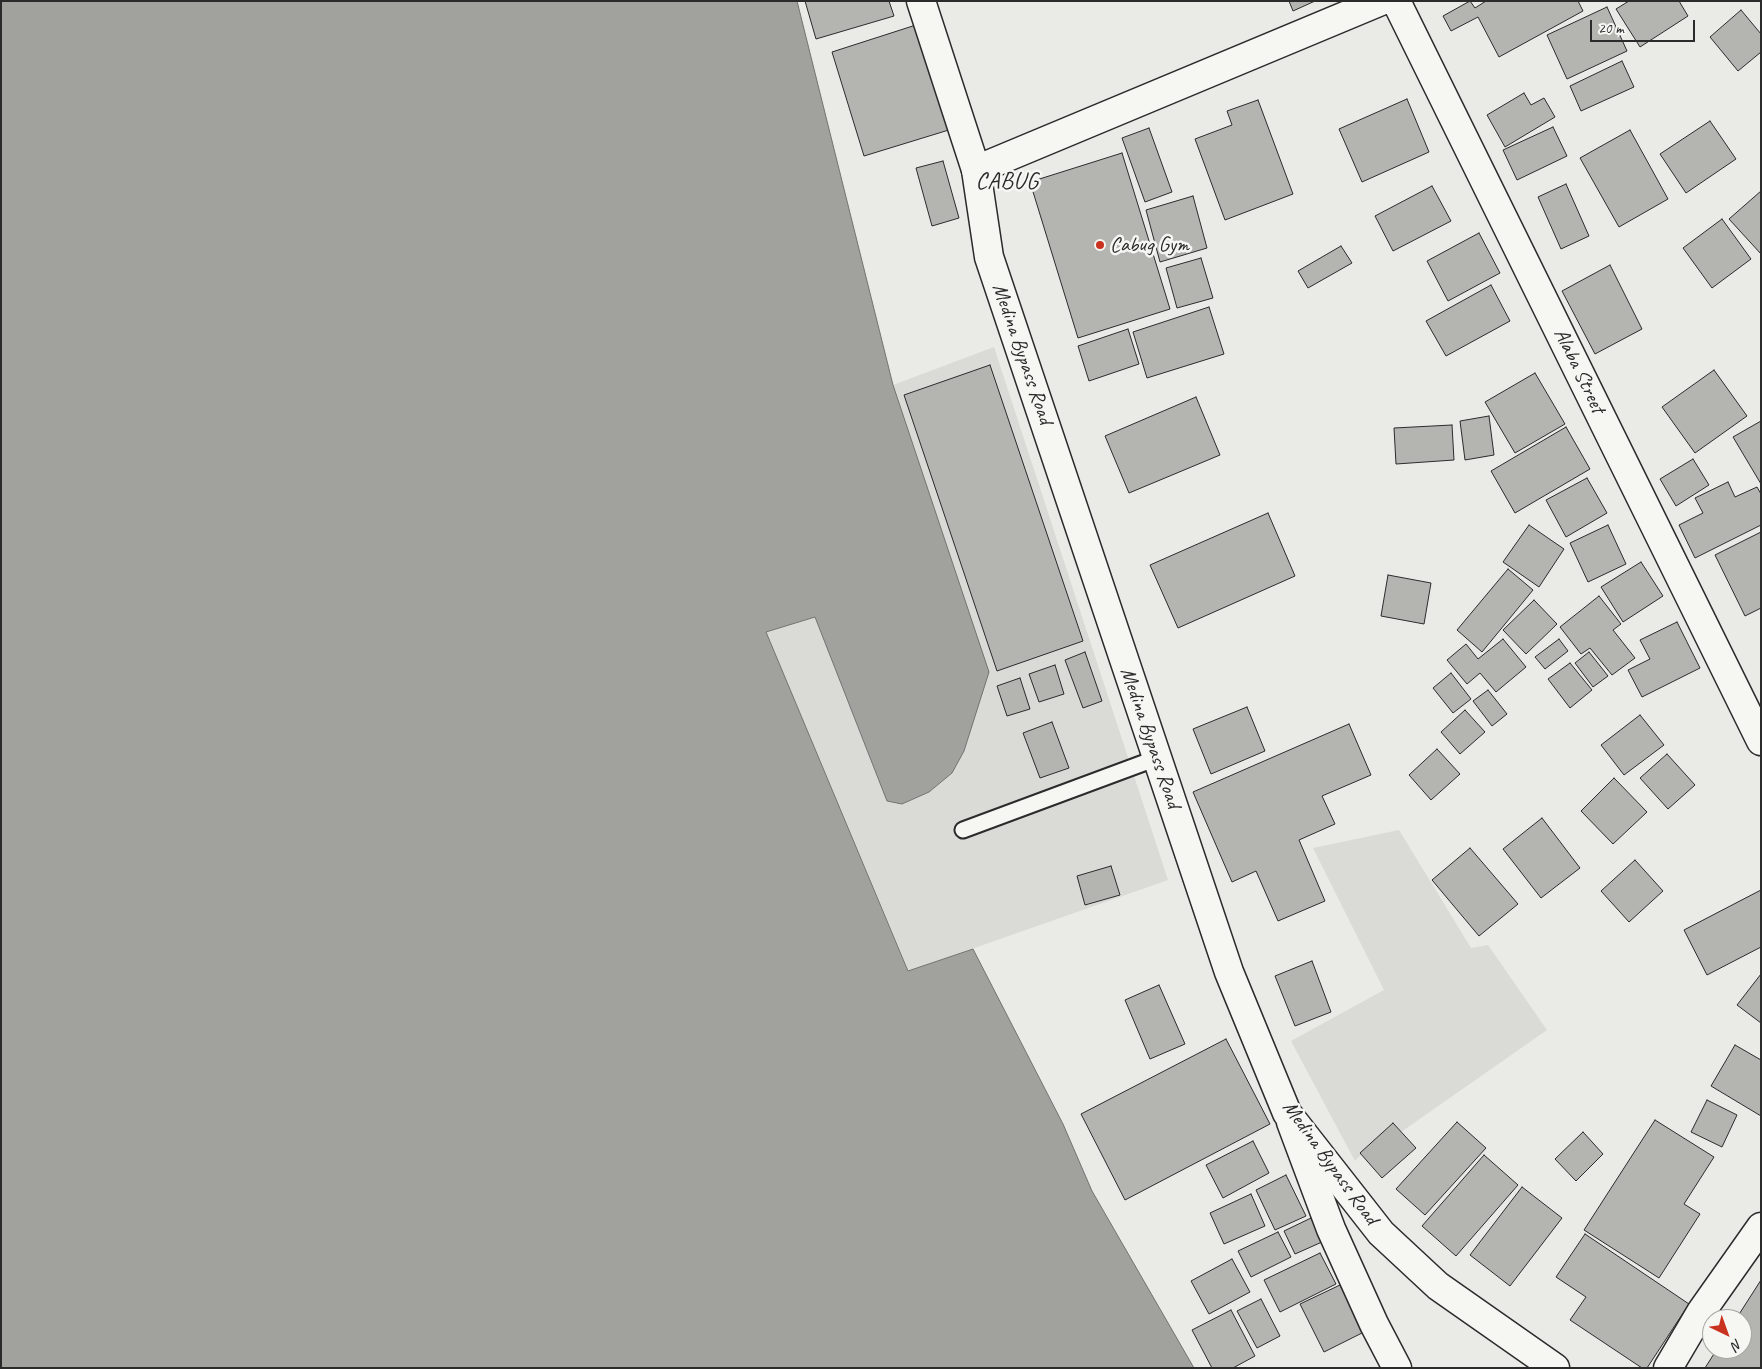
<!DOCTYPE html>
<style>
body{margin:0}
#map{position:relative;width:1762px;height:1369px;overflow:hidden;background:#eaeae6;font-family:Caveat,sans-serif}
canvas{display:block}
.frame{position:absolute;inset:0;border:2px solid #2b2b2b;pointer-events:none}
.north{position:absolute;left:1702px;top:1309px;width:50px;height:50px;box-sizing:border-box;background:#f6f6f2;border:1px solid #a5a5a2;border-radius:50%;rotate:138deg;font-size:14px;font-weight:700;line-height:20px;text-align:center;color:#2b2b2b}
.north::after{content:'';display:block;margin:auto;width:18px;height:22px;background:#c8321e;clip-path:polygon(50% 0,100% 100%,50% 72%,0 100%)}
.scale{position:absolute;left:1590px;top:20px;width:105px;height:22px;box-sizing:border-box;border:2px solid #2b2b2b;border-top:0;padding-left:6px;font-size:15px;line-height:18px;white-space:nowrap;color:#2b2b2b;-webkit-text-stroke:4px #f6f6f2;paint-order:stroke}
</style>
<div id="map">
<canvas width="1762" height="1369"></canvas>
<div class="frame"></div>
<div class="north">N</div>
<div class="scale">20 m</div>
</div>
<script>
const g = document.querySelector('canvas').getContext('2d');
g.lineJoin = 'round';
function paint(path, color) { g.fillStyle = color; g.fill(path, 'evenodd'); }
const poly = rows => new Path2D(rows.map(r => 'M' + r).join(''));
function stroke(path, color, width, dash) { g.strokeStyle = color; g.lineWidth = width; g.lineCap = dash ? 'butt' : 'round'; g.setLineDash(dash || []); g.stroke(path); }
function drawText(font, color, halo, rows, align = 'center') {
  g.font = font + ' Caveat,sans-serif'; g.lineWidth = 5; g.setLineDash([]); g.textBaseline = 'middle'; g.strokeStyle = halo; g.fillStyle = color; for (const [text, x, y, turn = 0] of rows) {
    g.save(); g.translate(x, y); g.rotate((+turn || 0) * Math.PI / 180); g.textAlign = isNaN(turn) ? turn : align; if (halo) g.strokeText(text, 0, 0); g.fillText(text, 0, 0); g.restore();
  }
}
paint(poly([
 [994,347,1168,880,909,971,766,632,815,617,887,801,903,804,929,792,952,773,964,751,988,672,893,385],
 [1399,830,1471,948,1488,945,1547,1030,1401,1132,1392,1124,1355,1161,1291,1041,1384,990,1313,848]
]), '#dadad6');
const water = poly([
 [1,1,797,1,893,385,989,672,964,751,952,773,929,792,902,804,887,801,815,617,766,632,908,971,973,949,1063,1124,1092,1191,1194,1368,1,1368,1,1]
]);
paint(water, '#a1a19e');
stroke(water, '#727270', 1);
const building = poly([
 [805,1,889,1,894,16,816,39,805,1],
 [1289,1,1315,1,1293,11,1289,1],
 [1470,1,1475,8,1486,1,1578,1,1583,11,1499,57,1478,17,1451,31,1443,16,1470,1],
 [1629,1,1679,1,1688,16,1640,47,1616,9,1629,1],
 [1607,7,1627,51,1567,79,1547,35,1607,7],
 [1741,10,1761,34,1761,52,1738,71,1710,37,1741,10],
 [919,24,952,129,864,156,832,52,919,24],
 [1622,61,1634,87,1581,111,1570,86,1622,61],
 [1524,93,1531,105,1544,98,1555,117,1505,147,1487,115,1524,93],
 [1407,99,1429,152,1362,182,1339,129,1407,99],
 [1258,100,1293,194,1225,220,1195,139,1232,125,1227,111,1258,100],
 [1710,121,1736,159,1686,193,1660,154,1710,121],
 [1553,127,1567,156,1517,180,1503,150,1553,127],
 [1149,128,1172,192,1145,202,1122,138,1149,128],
 [1630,130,1668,199,1619,227,1580,158,1630,130],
 [1122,153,1170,309,1078,338,1030,182,1122,153],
 [943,161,959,218,932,226,916,168,943,161],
 [1566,184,1589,236,1561,249,1538,197,1566,184],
 [1432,186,1451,221,1393,251,1375,216,1432,186],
 [1761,191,1761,254,1729,219,1761,191],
 [1193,196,1207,248,1160,262,1146,210,1193,196],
 [1722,219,1751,259,1712,288,1683,248,1722,219],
 [1479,233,1500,273,1448,301,1427,261,1479,233],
 [1341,246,1352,263,1308,288,1298,271,1341,246],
 [1201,258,1213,298,1177,308,1166,268,1201,258],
 [1610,265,1642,329,1595,354,1562,291,1610,265],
 [1491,285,1510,321,1446,356,1426,321,1491,285],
 [1209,307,1224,354,1147,378,1133,332,1209,307],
 [1128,329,1139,364,1089,381,1078,346,1128,329],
 [990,365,1083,641,997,671,904,395,990,365],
 [1714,370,1747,416,1695,453,1662,407,1714,370],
 [1535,373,1565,424,1515,453,1485,402,1535,373],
 [1196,397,1220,455,1129,493,1105,436,1196,397],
 [1489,416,1494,455,1465,460,1460,421,1489,416],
 [1761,421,1761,484,1733,437,1761,421],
 [1452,425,1454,460,1396,464,1394,428,1452,425],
 [1566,427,1590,469,1515,513,1491,471,1566,427],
 [1693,459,1709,485,1676,506,1660,479,1693,459],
 [1587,478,1607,513,1566,537,1546,500,1587,478],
 [1728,482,1735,497,1757,487,1761,494,1761,525,1695,558,1679,525,1703,513,1695,498,1728,482],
 [1268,513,1295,576,1178,628,1150,565,1268,513],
 [1529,525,1564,549,1539,587,1503,562,1529,525],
 [1608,525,1626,564,1588,582,1570,543,1608,525],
 [1761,532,1761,608,1745,616,1715,555,1761,532],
 [1641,562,1663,596,1623,622,1601,587,1641,562],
 [1508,569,1533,590,1482,652,1457,630,1508,569],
 [1388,575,1431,583,1424,624,1381,616,1388,575],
 [1599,596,1621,624,1613,630,1635,658,1612,675,1590,648,1581,654,1560,627,1599,596],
 [1534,600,1557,624,1526,654,1503,630,1534,600],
 [1677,622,1700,668,1642,697,1628,670,1650,659,1640,640,1677,622],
 [1503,639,1526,667,1496,692,1480,673,1467,684,1447,660,1466,644,1478,659,1503,639],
 [1559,639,1568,651,1545,669,1535,657,1559,639],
 [1085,652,1102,701,1083,708,1065,660,1085,652],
 [1589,652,1608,676,1593,687,1575,663,1589,652],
 [1570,663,1592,690,1570,708,1548,679,1570,663],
 [1055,665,1064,694,1039,702,1029,674,1055,665],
 [1451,673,1471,699,1453,713,1433,688,1451,673],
 [1020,678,1030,709,1007,716,997,686,1020,678],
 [1488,690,1507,714,1492,726,1473,701,1488,690],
 [1247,707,1265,751,1211,774,1193,729,1247,707],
 [1465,710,1485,732,1460,754,1441,732,1465,710],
 [1640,715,1664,745,1624,775,1601,745,1640,715],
 [1052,722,1069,768,1040,778,1023,733,1052,722],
 [1349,724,1371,775,1322,796,1335,824,1299,840,1325,901,1278,921,1256,871,1232,882,1193,792,1349,724],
 [1437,749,1460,774,1431,800,1409,775,1437,749],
 [1667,754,1695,785,1668,809,1640,778,1667,754],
 [1614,778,1647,812,1613,844,1581,811,1614,778],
 [1542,818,1580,868,1541,898,1503,849,1542,818],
 [1470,848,1518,904,1479,936,1432,880,1470,848],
 [1635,860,1663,891,1629,922,1601,891,1635,860],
 [1111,866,1120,895,1085,905,1077,876,1111,866],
 [1761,890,1761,947,1707,975,1684,930,1761,890],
 [1312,961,1331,1012,1295,1026,1275,976,1312,961],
 [1761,974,1761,1023,1737,1005,1761,974],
 [1159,985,1185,1044,1150,1059,1125,1000,1159,985],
 [1226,1039,1270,1124,1125,1200,1081,1114,1226,1039],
 [1735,1045,1761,1060,1761,1116,1711,1086,1735,1045],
 [1707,1100,1737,1115,1722,1147,1691,1132,1707,1100],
 [1655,1120,1714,1157,1684,1204,1700,1214,1659,1278,1584,1230,1655,1120],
 [1457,1122,1486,1148,1425,1215,1396,1189,1457,1122],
 [1393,1123,1416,1148,1382,1178,1360,1153,1393,1123],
 [1583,1132,1603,1154,1576,1181,1555,1159,1583,1132],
 [1253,1141,1269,1173,1223,1198,1206,1165,1253,1141],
 [1484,1155,1518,1185,1456,1256,1422,1226,1484,1155],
 [1286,1175,1306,1216,1275,1230,1256,1190,1286,1175],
 [1522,1187,1562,1218,1510,1286,1470,1255,1522,1187],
 [1251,1194,1265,1226,1224,1244,1210,1213,1251,1194],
 [1311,1218,1322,1242,1295,1254,1284,1231,1311,1218],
 [1278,1232,1291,1257,1251,1277,1238,1251,1278,1232],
 [1585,1234,1689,1304,1647,1368,1642,1368,1570,1320,1586,1297,1556,1277,1585,1234],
 [1320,1253,1336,1284,1280,1312,1264,1280,1320,1253],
 [1232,1259,1250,1292,1209,1314,1191,1281,1232,1259],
 [1761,1280,1761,1368,1705,1368,1717,1349,1742,1349,1742,1319,1736,1319,1761,1280],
 [1340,1285,1364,1332,1324,1352,1300,1304,1340,1285],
 [1261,1299,1280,1336,1257,1348,1237,1311,1261,1299],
 [1231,1310,1255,1356,1233,1368,1212,1368,1192,1330,1231,1310]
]);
paint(building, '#b4b4b1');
stroke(building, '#2b2b2b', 1);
const service = poly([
 [963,830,1157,758]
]);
const minor = poly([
 [1396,1,1761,741],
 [976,170,1381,1],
 [1291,1122,1331,1229,1374,1324,1397,1368],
 [1668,1368,1701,1312,1761,1227]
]);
const secondary = poly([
 [921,1,976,170,989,257,1229,972,1287,1113,1381,1233,1438,1286,1555,1368]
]);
stroke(service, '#2b2b2b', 19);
stroke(minor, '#2b2b2b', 31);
stroke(secondary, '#2b2b2b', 31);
stroke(service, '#f6f6f2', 15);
stroke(minor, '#f6f6f2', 28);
stroke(secondary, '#f6f6f2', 28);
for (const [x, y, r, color] of [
 [1100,245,5,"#c8321e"]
]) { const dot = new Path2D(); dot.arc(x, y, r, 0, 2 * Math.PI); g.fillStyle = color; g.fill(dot); stroke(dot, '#f6f6f2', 2); }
drawText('21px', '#2b2b2b', '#f6f6f2', [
 ["Cabug Gym",1110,245]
], 'left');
drawText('21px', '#2b2b2b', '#f6f6f2', [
 ["Medina Bypass Road",1022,354,71],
 ["Alaba Street",1579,371,64],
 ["Medina Bypass Road",1150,738,71],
 ["Medina Bypass Road",1330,1163,54]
]);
g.letterSpacing = '1px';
drawText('24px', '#2b2b2b', '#f6f6f2', [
 ["CABUG",1007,182]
]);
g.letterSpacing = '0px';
</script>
